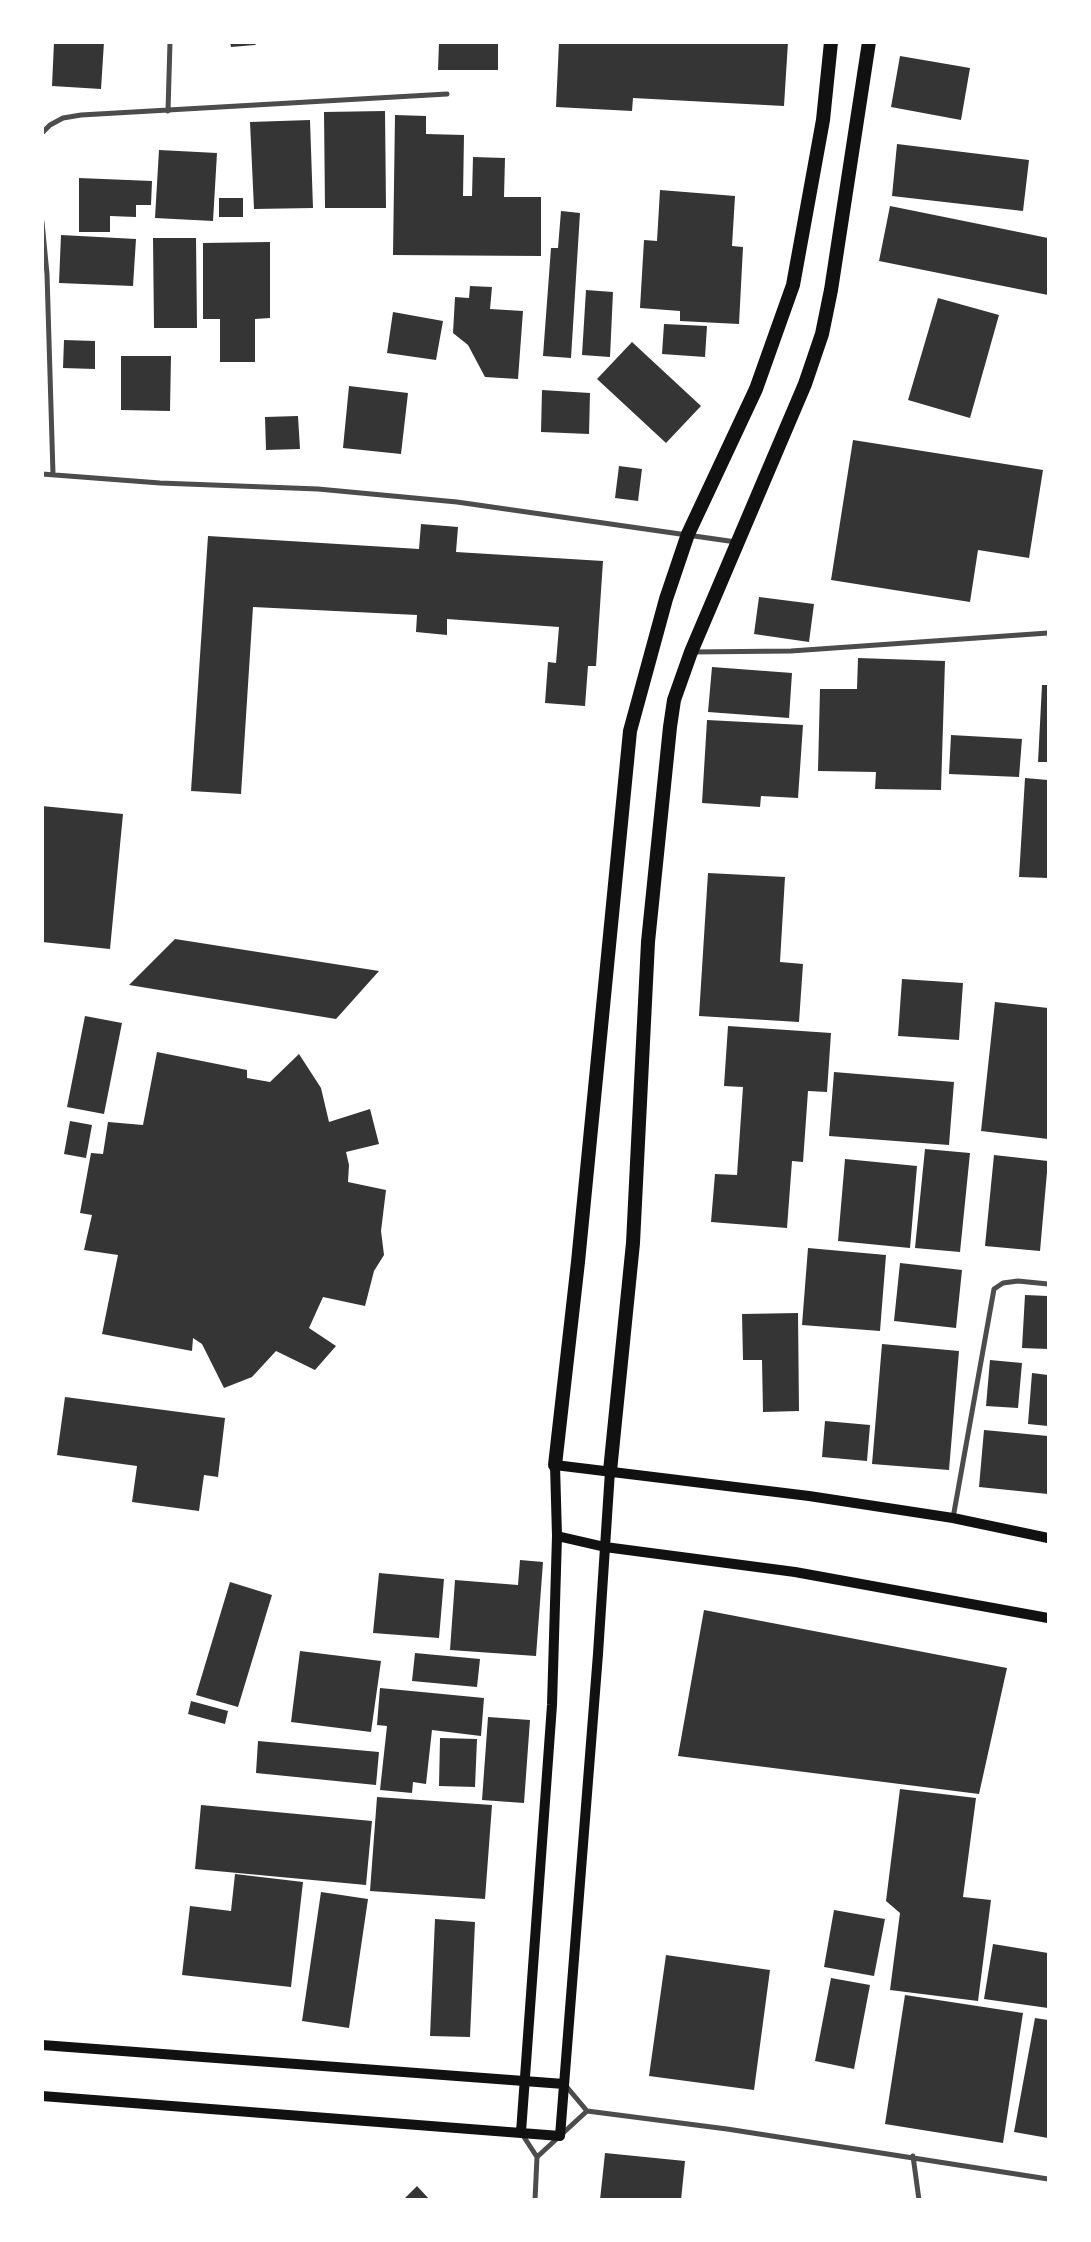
<!DOCTYPE html>
<style>
body{margin:0}
#map{position:relative;width:1091px;height:2242px;overflow:hidden;background:#fff;font-family:Helvetica,sans-serif}
canvas{display:block}
.frame{position:absolute;inset:0;border:44px solid #fff;pointer-events:none}
</style>
<div id="map">
<canvas width="1091" height="2242"></canvas>
<div class="frame"></div>
</div>
<script>
const g = document.querySelector('canvas').getContext('2d');
g.lineJoin = 'round';
function paint(path, color) { g.fillStyle = color; g.fill(path, 'evenodd'); }
const poly = rows => new Path2D(rows.map(r => 'M' + r).join(''));
function stroke(path, color, width, dash) { g.strokeStyle = color; g.lineWidth = width; g.lineCap = dash ? 'butt' : 'round'; g.setLineDash(dash || []); g.stroke(path); }
paint(poly([
 [54,42,104,42,101,89,52,86],
 [230,42,258,42,255,45,231,47],
 [439,42,498,42,498,70,438,70],
 [559,42,788,42,784,106,633,98,632,111,556,107],
 [900,56,970,68,961,120,891,107],
 [385,111,386,208,325,208,324,112],
 [395,115,426,116,426,134,464,135,463,196,472,196,473,157,505,158,504,197,541,197,541,256,393,255],
 [310,120,313,208,254,209,250,122],
 [897,144,1029,160,1023,211,892,196],
 [159,150,217,153,213,221,155,218],
 [79,178,152,181,151,205,136,205,136,217,110,216,110,232,79,232],
 [660,190,735,196,732,246,743,247,739,324,680,321,680,311,640,308,644,240,657,241],
 [219,198,243,198,243,217,219,217],
 [890,206,1048,238,1048,295,879,261],
 [561,211,580,213,571,358,543,356,551,248,558,248],
 [61,235,136,239,133,286,59,283],
 [153,238,196,238,197,328,154,328],
 [270,242,270,318,255,319,255,362,220,362,220,319,203,319,203,243],
 [470,286,492,287,490,309,523,311,518,379,485,377,468,345,453,333,455,297,469,298],
 [586,290,613,292,610,357,582,355],
 [938,298,999,315,970,418,908,400],
 [393,312,443,321,436,360,387,353],
 [664,324,707,326,705,357,662,354],
 [64,340,95,341,95,369,63,368],
 [632,342,701,406,666,443,597,379],
 [121,356,171,356,170,411,121,410],
 [349,386,408,393,401,454,343,448],
 [542,390,590,393,589,434,541,432],
 [298,416,300,449,266,450,265,417],
 [853,440,1043,470,1029,558,978,550,970,602,831,580],
 [619,466,642,469,638,501,615,498],
 [421,524,458,527,456,552,603,561,596,666,588,666,585,706,545,703,548,662,556,663,559,627,447,619,447,635,416,632,417,615,253,607,241,794,191,791,208,536,419,549],
 [759,597,814,604,809,642,754,634],
 [858,658,945,661,941,790,875,789,876,772,818,771,820,689,857,689],
 [712,667,792,673,789,718,708,712],
 [1042,685,1048,685,1048,762,1038,762],
 [707,720,803,725,798,798,761,796,760,807,702,803],
 [951,735,1022,739,1019,777,949,774],
 [1025,778,1048,780,1048,878,1019,877],
 [42,806,123,814,110,949,42,942],
 [708,873,785,877,780,962,803,964,799,1022,699,1016],
 [175,939,379,971,336,1019,129,985],
 [902,979,963,983,959,1040,898,1036],
 [995,1002,1048,1008,1048,1139,981,1131],
 [85,1016,122,1023,104,1114,67,1107],
 [728,1026,831,1033,827,1092,808,1091,803,1162,792,1161,787,1228,711,1222,715,1174,737,1175,743,1087,724,1086],
 [157,1052,247,1070,247,1078,270,1082,299,1054,321,1088,329,1122,370,1109,379,1144,346,1152,349,1165,348,1182,386,1190,381,1231,384,1255,374,1271,365,1306,323,1297,309,1328,336,1346,315,1370,276,1351,252,1377,224,1388,202,1344,193,1338,192,1351,102,1334,118,1255,84,1250,92,1215,80,1213,91,1153,103,1154,108,1122,143,1125],
 [834,1072,954,1082,949,1145,829,1136],
 [70,1121,92,1125,86,1158,64,1154],
 [925,1149,970,1153,960,1252,915,1248],
 [994,1155,1048,1161,1040,1251,985,1246],
 [845,1159,917,1166,910,1248,838,1241],
 [808,1248,886,1255,880,1331,802,1325],
 [900,1263,962,1270,956,1328,894,1321],
 [1025,1295,1048,1296,1048,1349,1022,1348],
 [798,1313,799,1411,763,1412,762,1360,743,1360,742,1314],
 [882,1344,959,1351,949,1470,872,1464],
 [990,1360,1022,1363,1018,1408,986,1406],
 [1032,1373,1048,1375,1048,1426,1028,1424],
 [65,1397,225,1418,218,1477,204,1475,199,1511,132,1502,137,1466,57,1455],
 [825,1421,870,1425,867,1461,822,1457],
 [984,1430,1048,1436,1048,1494,979,1487],
 [520,1560,543,1562,536,1656,450,1650,455,1580,518,1585],
 [379,1573,444,1579,439,1638,373,1633],
 [230,1582,272,1595,238,1707,196,1695],
 [704,1610,1007,1668,979,1794,678,1756],
 [300,1651,381,1661,371,1732,291,1722],
 [415,1653,480,1659,477,1687,412,1681],
 [380,1688,484,1698,481,1736,432,1730,426,1784,413,1782,412,1793,380,1790,387,1726,377,1725],
 [191,1701,228,1711,225,1724,188,1714],
 [488,1717,530,1720,524,1803,482,1800],
 [440,1738,477,1739,475,1787,439,1786],
 [258,1741,379,1752,376,1785,256,1773],
 [900,1789,976,1798,963,1897,991,1900,978,2001,890,1990,900,1913,886,1901],
 [377,1797,492,1805,485,1899,370,1891],
 [201,1805,372,1821,366,1885,195,1869],
 [235,1874,303,1882,291,1987,182,1975,190,1906,231,1911],
 [321,1892,368,1899,349,2028,302,2021],
 [834,1910,885,1919,874,1976,824,1967],
 [435,1919,475,1922,470,2037,430,2036],
 [993,1944,1048,1953,1048,2008,984,1999],
 [666,1955,770,1970,754,2090,649,2076],
 [831,1978,870,1985,854,2069,815,2061],
 [905,1995,1023,2013,1003,2143,885,2124],
 [1035,2018,1048,2020,1048,2138,1014,2132],
 [605,2153,685,2161,681,2200,600,2200],
 [417,2186,430,2200,403,2200]
]), '#353535');
stroke(poly([
 [168,111,170,42],
 [42,133,50,125,63,118,81,115,447,94],
 [42,222,47,274,53,474],
 [42,474,160,483,318,489,457,502,736,542],
 [692,652,791,651,1048,633],
 [953,1518,994,1289,1003,1283,1018,1281,1048,1284],
 [566,2086,587,2111,727,2129,1048,2179],
 [522,2134,537,2157,535,2200],
 [913,2156,919,2200],
 [537,2157,587,2111]
]), '#4c4c4c', 5);
stroke(poly([
 [557,1536,605,1547,795,1572,1048,1618],
 [42,2045,564,2084],
 [42,2096,560,2136,598,1654,610,1471],
 [521,2132,552,1705,557,1536,555,1465,809,1496,953,1518,1048,1538]
]), '#111', 10);
stroke(poly([
 [555,1465,578,1262,630,731,666,599,688,534,756,389,793,285,823,120,831,42],
 [610,1471,633,1243,648,942,670,727,674,700,691,652,805,384,822,334,831,290,869,42]
]), '#111', 14);
</script>
